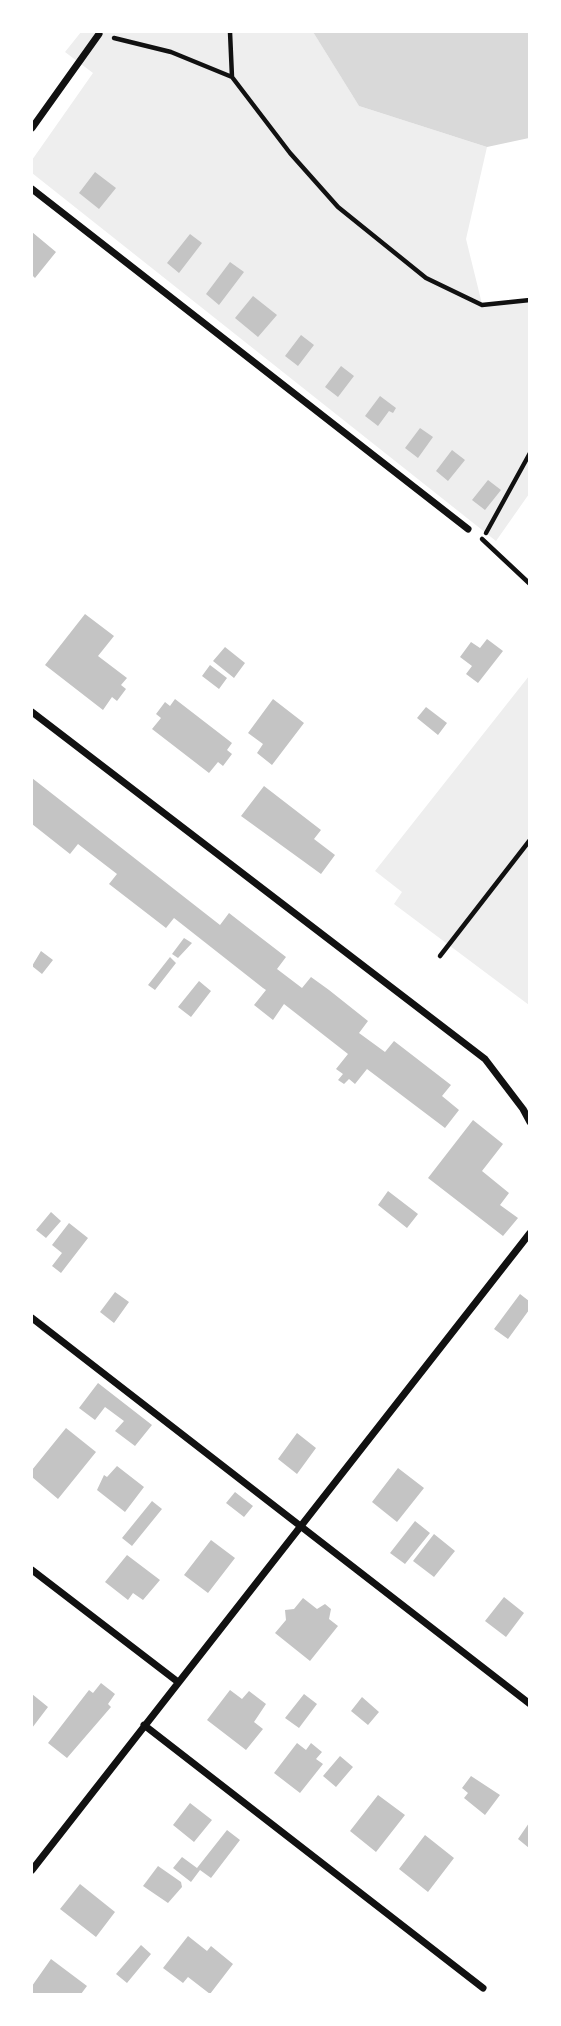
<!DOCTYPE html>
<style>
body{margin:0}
#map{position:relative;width:561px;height:2026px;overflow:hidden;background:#fff;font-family:Quicksand,sans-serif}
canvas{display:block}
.frame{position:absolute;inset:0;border:33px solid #fff;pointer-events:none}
</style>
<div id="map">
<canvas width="561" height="2026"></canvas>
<div class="frame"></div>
</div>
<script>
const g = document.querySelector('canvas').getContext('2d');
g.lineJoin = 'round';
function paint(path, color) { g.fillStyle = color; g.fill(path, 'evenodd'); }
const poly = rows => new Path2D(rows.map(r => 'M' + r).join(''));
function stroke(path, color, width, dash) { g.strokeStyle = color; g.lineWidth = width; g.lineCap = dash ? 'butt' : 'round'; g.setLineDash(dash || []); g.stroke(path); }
paint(poly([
 [81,32,313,32,359,106,487,147,466,239,482,304,529,300,529,494,496,541,32,173,32,160,93,73,65,52],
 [529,676,529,1005,394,904,402,892,375,871]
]), '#eee');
paint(poly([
 [313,32,529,32,529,138,487,147,359,106]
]), '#d9d9d9');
paint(poly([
 [95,172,116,188,99,209,79,193],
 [32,232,56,252,35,278,32,275],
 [190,234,202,243,179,273,167,263],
 [230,262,244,272,219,305,206,294],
 [253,296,277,315,258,337,235,318],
 [301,335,314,345,298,366,285,356],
 [341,366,354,376,338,397,325,387],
 [380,396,396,408,393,413,389,411,378,426,365,416],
 [420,428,433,437,418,458,405,448],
 [452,450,465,460,448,481,436,471],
 [488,480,501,490,485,510,472,500],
 [85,614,114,636,98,656,127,678,121,685,126,689,117,701,112,697,103,710,45,665],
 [487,639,503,651,478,683,466,674,472,666,460,657,471,642,480,648],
 [225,647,245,663,234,678,213,661],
 [210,665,227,678,219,689,202,676],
 [175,699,232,743,227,750,232,754,223,766,218,762,209,773,152,729,161,718,156,714,165,702,170,706],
 [273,699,304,723,272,765,257,753,263,744,248,733],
 [426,707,447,723,438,735,417,718],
 [32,778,220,925,229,913,247,927,286,957,277,969,302,988,311,977,329,990,368,1021,359,1033,385,1052,394,1041,451,1085,442,1096,459,1110,445,1128,367,1069,355,1084,349,1079,344,1084,338,1080,343,1074,336,1069,348,1054,284,1004,273,1020,254,1005,266,990,263,988,174,918,166,928,109,884,117,874,78,844,70,854,32,824],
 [264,786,321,830,314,839,335,855,321,874,241,816],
 [184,938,192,943,178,958,172,954],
 [41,951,53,960,42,974,32,966],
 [170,957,176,963,155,990,148,985],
 [199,981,211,991,191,1017,178,1007],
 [473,1120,503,1144,482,1171,509,1193,500,1205,518,1218,503,1236,428,1178],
 [388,1191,418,1214,407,1228,378,1205],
 [51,1212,61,1221,46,1238,36,1230],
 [69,1223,88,1238,61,1273,52,1266,62,1253,52,1245],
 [115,1292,129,1302,114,1323,100,1312],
 [520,1294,529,1301,529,1310,508,1339,494,1329],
 [98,1383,152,1425,135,1446,115,1431,124,1421,105,1407,95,1420,79,1408],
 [66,1428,96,1452,58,1499,32,1477,32,1470],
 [297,1433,316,1448,297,1474,278,1459],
 [117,1466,144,1487,125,1512,97,1490,104,1475,107,1477],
 [398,1468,424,1488,397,1522,372,1502],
 [235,1492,253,1506,244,1517,226,1503],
 [152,1501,162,1509,132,1546,122,1538],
 [415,1521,430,1533,405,1564,390,1553],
 [434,1534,455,1551,434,1577,413,1561],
 [211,1540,235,1558,208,1593,184,1575],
 [127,1555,160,1580,143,1600,133,1593,128,1600,105,1582],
 [504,1597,524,1613,506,1637,485,1621],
 [303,1598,317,1609,325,1604,331,1609,329,1619,338,1626,310,1661,275,1633,286,1620,285,1610,294,1609],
 [101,1683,115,1694,108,1704,111,1707,67,1758,48,1743,89,1690,93,1693],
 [230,1690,242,1699,249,1691,266,1704,254,1722,263,1729,246,1750,207,1720],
 [32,1694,48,1707,32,1728],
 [304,1694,317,1704,299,1728,285,1718],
 [362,1697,379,1712,368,1725,351,1711],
 [297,1743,306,1750,311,1743,322,1752,316,1759,323,1764,300,1793,274,1773],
 [340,1756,353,1767,336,1787,323,1776],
 [471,1776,500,1795,485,1815,464,1798,468,1793,462,1788],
 [378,1795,405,1815,376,1852,350,1831],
 [190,1803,212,1820,194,1842,173,1825],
 [529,1823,529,1848,518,1839],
 [227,1830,240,1840,211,1878,200,1870,191,1882,173,1868,182,1857,197,1868],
 [425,1835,454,1858,428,1892,399,1869],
 [158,1866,181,1882,182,1887,168,1903,143,1886],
 [80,1884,115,1912,96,1937,60,1909],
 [188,1936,207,1951,211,1946,233,1964,210,1994,188,1977,183,1983,163,1968],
 [141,1945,151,1954,127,1983,116,1974],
 [51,1959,87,1986,81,1994,32,1994,32,1986]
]), '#c4c4c4');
stroke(poly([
 [230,32,232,77],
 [114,38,171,52,232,77,290,153,338,207,426,278,482,305,530,300],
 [486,533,530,453],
 [482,539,530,584],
 [440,956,530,840]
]), '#111', 4.5);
stroke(poly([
 [32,128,99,34],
 [32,189,468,529],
 [32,712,485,1059,523,1109,530,1122],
 [32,1318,530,1704],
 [32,1570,178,1682],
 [144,1725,483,1988],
 [32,1870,530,1233]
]), '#111', 7);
</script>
